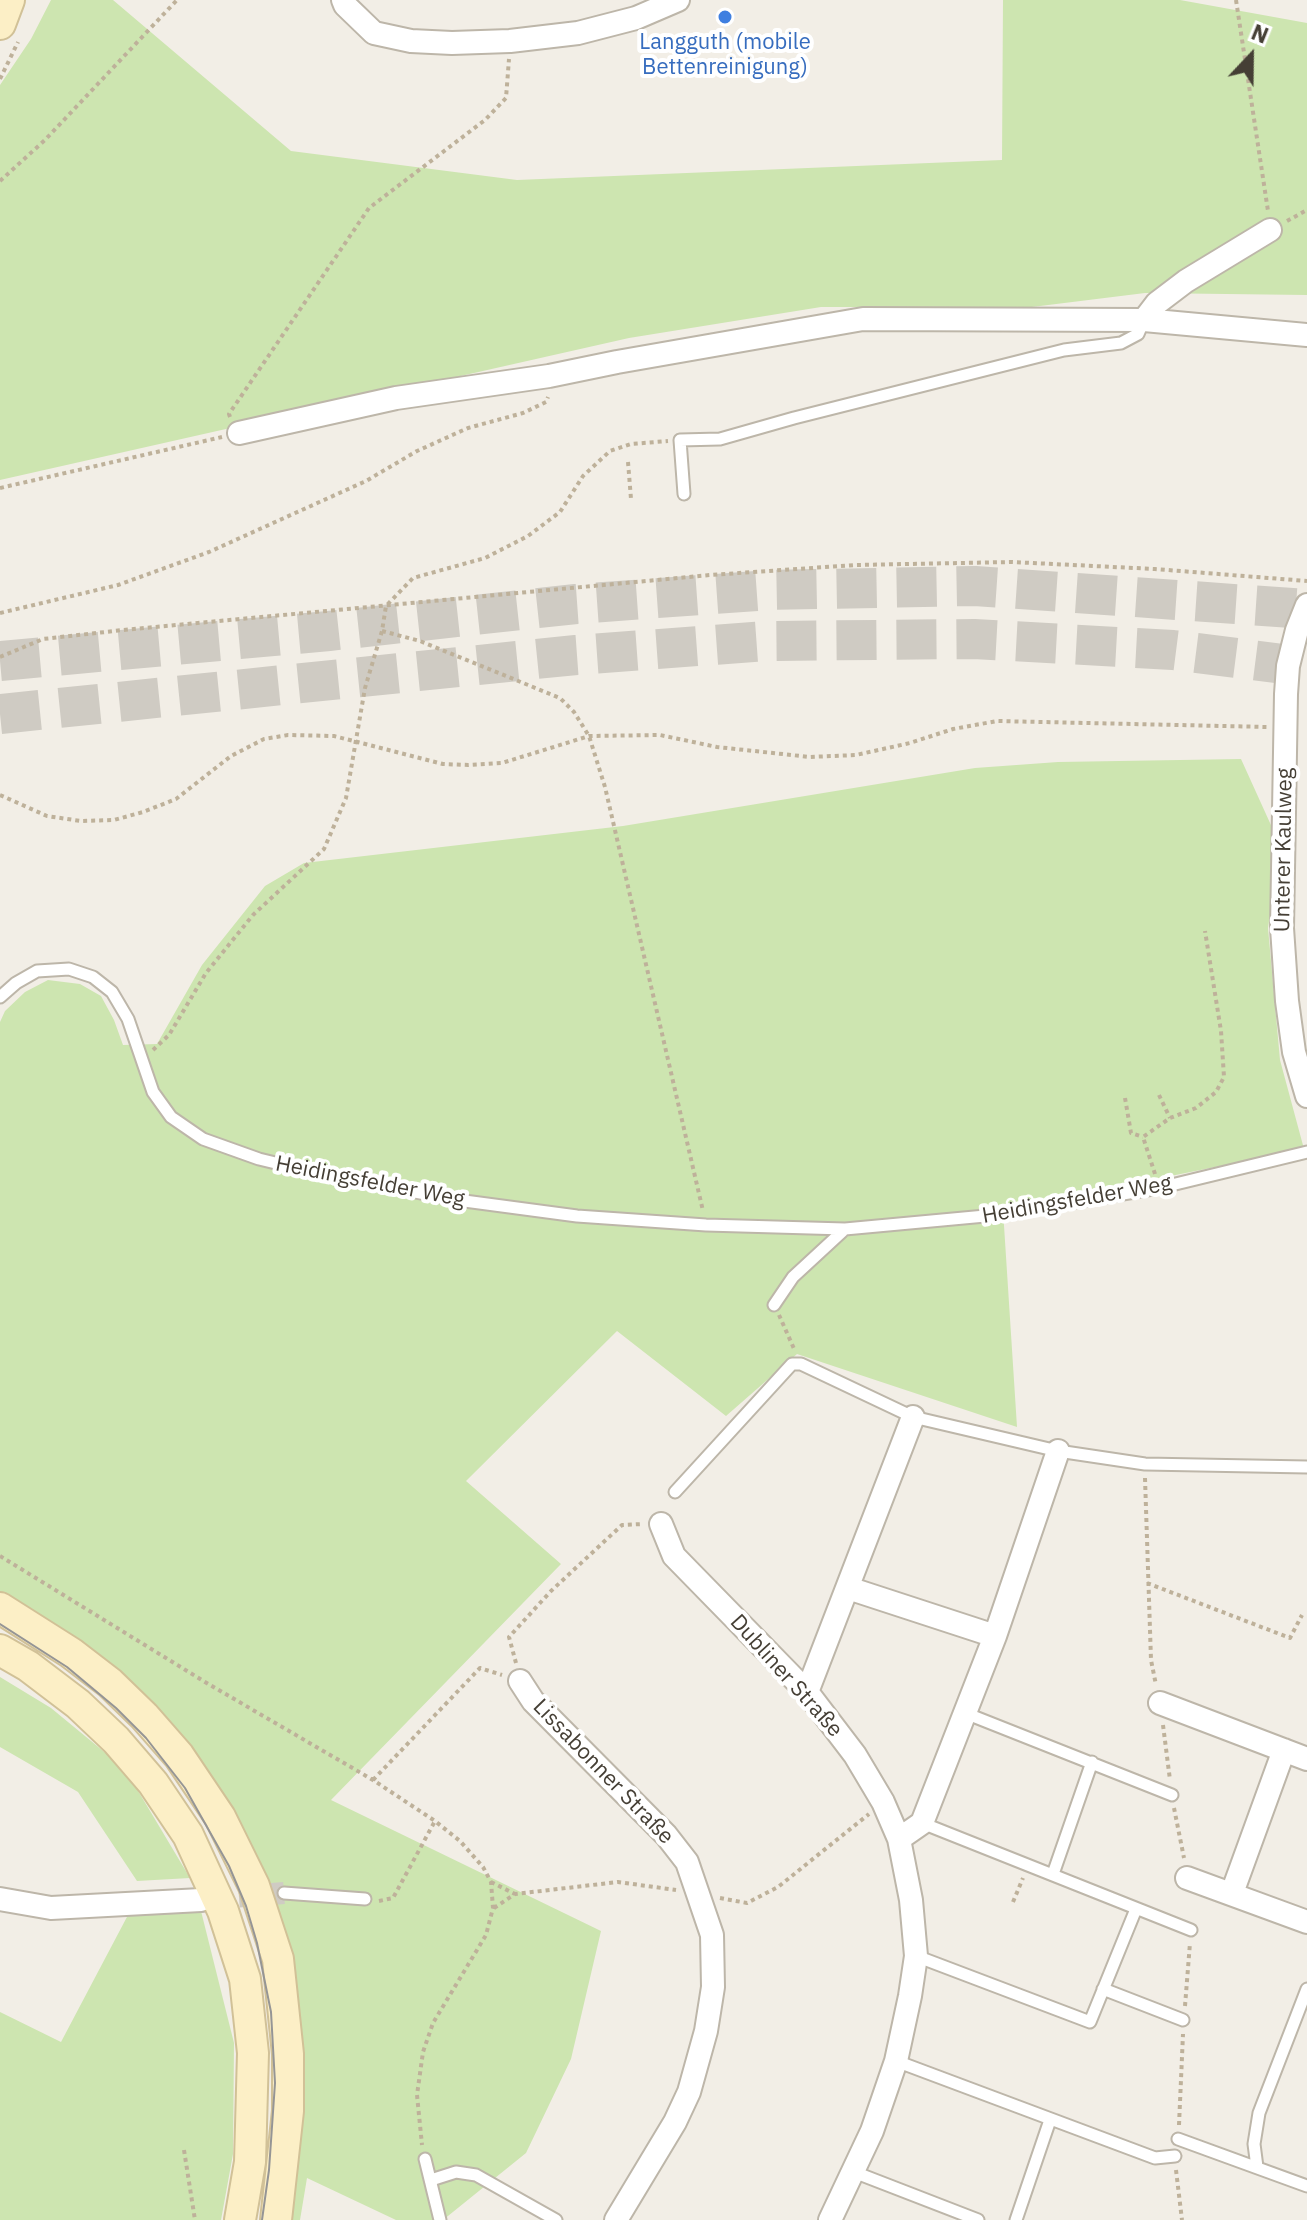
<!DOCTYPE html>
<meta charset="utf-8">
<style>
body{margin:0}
#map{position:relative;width:1307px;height:2220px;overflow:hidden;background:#f2eee6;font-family:"IBM Plex Sans",sans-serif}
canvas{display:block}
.north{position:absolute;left:1211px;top:16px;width:80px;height:80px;-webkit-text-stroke:6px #fff;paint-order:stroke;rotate:22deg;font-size:22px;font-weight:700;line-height:32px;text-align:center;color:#453f35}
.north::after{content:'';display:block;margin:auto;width:28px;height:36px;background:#453f35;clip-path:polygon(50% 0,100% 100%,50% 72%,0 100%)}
</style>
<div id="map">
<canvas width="1307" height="2220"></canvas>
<div class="north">N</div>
</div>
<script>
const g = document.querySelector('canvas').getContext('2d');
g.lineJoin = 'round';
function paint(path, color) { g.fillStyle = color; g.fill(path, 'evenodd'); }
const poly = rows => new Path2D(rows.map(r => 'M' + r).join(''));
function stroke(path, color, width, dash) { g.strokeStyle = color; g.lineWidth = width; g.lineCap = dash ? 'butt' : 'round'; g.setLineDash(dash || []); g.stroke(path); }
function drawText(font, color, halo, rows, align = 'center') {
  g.font = font + ' "IBM Plex Sans",sans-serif'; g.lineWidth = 8; g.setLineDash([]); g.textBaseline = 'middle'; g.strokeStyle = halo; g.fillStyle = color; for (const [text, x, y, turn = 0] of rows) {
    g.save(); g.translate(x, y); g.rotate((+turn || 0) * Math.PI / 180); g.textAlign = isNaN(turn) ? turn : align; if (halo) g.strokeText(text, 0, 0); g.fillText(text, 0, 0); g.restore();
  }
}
paint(poly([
 [51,0,113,0,291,151,517,180,1002,160,1003,0,1180,0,1307,23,1307,295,1145,293,1032,307,821,307,629,338,0,480,0,85,31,39],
 [1241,759,1280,845,1268,928,1280,1060,1304,1149,1003,1210,1017,1427,797,1354,726,1416,617,1331,466,1481,561,1564,331,1800,601,1931,571,2059,526,2153,443,2220,396,2220,307,2178,300,2220,285,2220,295,2025,210,1782,0,1597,0,1022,5,1011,25,992,48,980,80,984,101,996,114,1020,123,1045,157,1044,202,965,265,886,304,863,623,826,975,768,1058,762],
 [0,1677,51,1708,125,1769,190,1878,137,1881,78,1792,0,1747],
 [201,1911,234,2043,233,2154,221,2220,0,2220,0,2012,61,2042,128,1915]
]), '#cde5b0');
stroke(poly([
 [206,1899,284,1893]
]), '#cfcbc3', 22, [22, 11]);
stroke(poly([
 [0,661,329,631,576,604,770,590,975,586,1307,609],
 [0,714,576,655,767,641,974,639,1173,650,1307,667]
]), '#cfcbc3', 40, [40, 20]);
const lane = poly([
 [684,494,680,440,720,439,794,418,1064,350,1121,343,1138,334,1144,320],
 [0,997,16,983,37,971,69,969,93,977,112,992,128,1019,153,1092,171,1117,203,1139,259,1159,321,1174,457,1200,577,1216,706,1225,845,1229,996,1215,1159,1188,1307,1152],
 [774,1305,793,1277,845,1229],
 [675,1492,792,1364,801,1364,913,1417,1058,1451,1145,1464,1307,1467],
 [965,1713,1172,1795],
 [922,1823,1191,1930],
 [1053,1874,1092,1762],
 [284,1893,365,1899],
 [916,1956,1090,2022,1136,1909],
 [1103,1989,1183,2020],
 [896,2061,1155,2158,1175,2156],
 [1178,2139,1307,2186],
 [425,2159,440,2220],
 [1257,2167,1254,2144,1259,2113,1307,1989],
 [854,2172,978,2220],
 [431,2180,456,2172,476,2175,556,2220],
 [1016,2220,1050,2120]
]);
const street = poly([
 [343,0,345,5,374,33,411,41,452,43,510,41,578,33,636,18,678,0],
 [1144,320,1157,303,1186,281,1270,230],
 [239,433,396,398,549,376,617,362,863,319,1144,320,1307,335],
 [1307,605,1297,630,1288,666,1286,694,1282,928,1287,1001,1294,1052,1307,1096],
 [661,1524,674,1556,807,1692,855,1755,883,1802,899,1839,911,1900,916,1956,910,1996,896,2061,872,2131,830,2220],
 [848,1588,995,1636],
 [520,1681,533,1701,666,1835,687,1862,712,1935,713,1987,706,2031,689,2092,675,2122,616,2220],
 [807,1692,913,1417],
 [1160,1703,1307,1759],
 [899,1839,922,1823,995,1636,1058,1451],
 [1187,1878,1307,1922],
 [1232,1893,1284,1750],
 [0,1899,51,1908,201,1900]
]);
const secondary = poly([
 [0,24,9,0],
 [0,1608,71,1653,110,1683,144,1716,179,1756,220,1817,254,1886,278,1959,288,2054,288,2111,276,2220],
 [0,1650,28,1666,78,1704,116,1740,153,1783,188,1835,223,1911,245,1979,253,2053,250,2162,240,2220]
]);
stroke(lane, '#bdb6a9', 15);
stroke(street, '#bdb6a9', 26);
stroke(secondary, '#d1c197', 34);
stroke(poly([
 [1236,0,1268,211],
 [0,79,18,42],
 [0,181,45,140,177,0],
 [1287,221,1307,210],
 [230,417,229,414,369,208,485,120,506,98,509,59],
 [628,462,631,499],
 [0,488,222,437],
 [0,613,118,585,209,552,366,481,417,451,468,428,523,413,546,402,548,397],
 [382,631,420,641,560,698,574,712,589,736,605,787,703,1211],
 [0,657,43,639,123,630,710,575,855,565,1012,562,1155,569,1307,581],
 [0,795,47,816,81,821,114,820,143,812,176,799,231,756,264,739,288,735,334,736,443,764,468,765,502,763,589,736,660,735,717,747,810,757,856,755,910,743,953,729,997,721,1268,727],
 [153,1050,169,1035,206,973,253,915,324,849,346,798,365,688,382,631,386,606,413,578,485,558,528,536,560,512,583,476,610,451,631,444,668,441],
 [1159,1095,1170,1118],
 [1125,1098,1131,1133,1143,1137],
 [1155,1174,1143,1137,1170,1118,1196,1108,1216,1092,1224,1077,1221,1031,1205,931],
 [779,1315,795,1351],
 [1145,1478,1151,1660,1156,1685],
 [0,1556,205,1682,373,1780,435,1821,460,1841,483,1867,491,1882,493,1908,486,1935,433,2023,423,2052,417,2095,422,2145],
 [1147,1583,1290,1638,1302,1615],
 [516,1663,509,1637,551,1591,622,1525,643,1524],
 [1163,1725,1170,1780],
 [373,1780,480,1668,502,1675],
 [1174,1808,1184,1858],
 [491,1882,515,1894],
 [720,1898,747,1903,778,1887,869,1814],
 [379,1901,393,1898,435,1821],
 [1013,1902,1023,1878],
 [494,1908,515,1894,618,1882,676,1890],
 [1185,2006,1190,1943],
 [1179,2125,1183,2034],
 [184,2150,195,2220],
 [1176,2170,1182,2220]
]), '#beb19a', 4, [4, 4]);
stroke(lane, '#fff', 11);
stroke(street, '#fff', 22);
stroke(secondary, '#fcefc6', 30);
stroke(poly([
 [0,1624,67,1667,116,1708,146,1738,185,1788,229,1866,246,1906,257,1943,271,2012,275,2083,269,2170,262,2220]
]), '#959595', 2);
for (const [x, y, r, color] of [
 [725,17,8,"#3f7fe0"]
]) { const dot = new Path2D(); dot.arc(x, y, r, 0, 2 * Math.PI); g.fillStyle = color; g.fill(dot); stroke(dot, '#fff', 3); }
drawText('22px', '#366cbe', '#fff', [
 ["Langguth (mobile",725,43],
 ["Bettenreinigung)",725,68]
]);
drawText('22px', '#453f35', '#fff', [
 ["Unterer Kaulweg",1284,850,-89],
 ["Heidingsfelder Weg",370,1182,11],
 ["Heidingsfelder Weg",1077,1200,-10],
 ["Dubliner Straße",786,1676,48],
 ["Lissabonner Straße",603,1772,46]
]);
</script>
